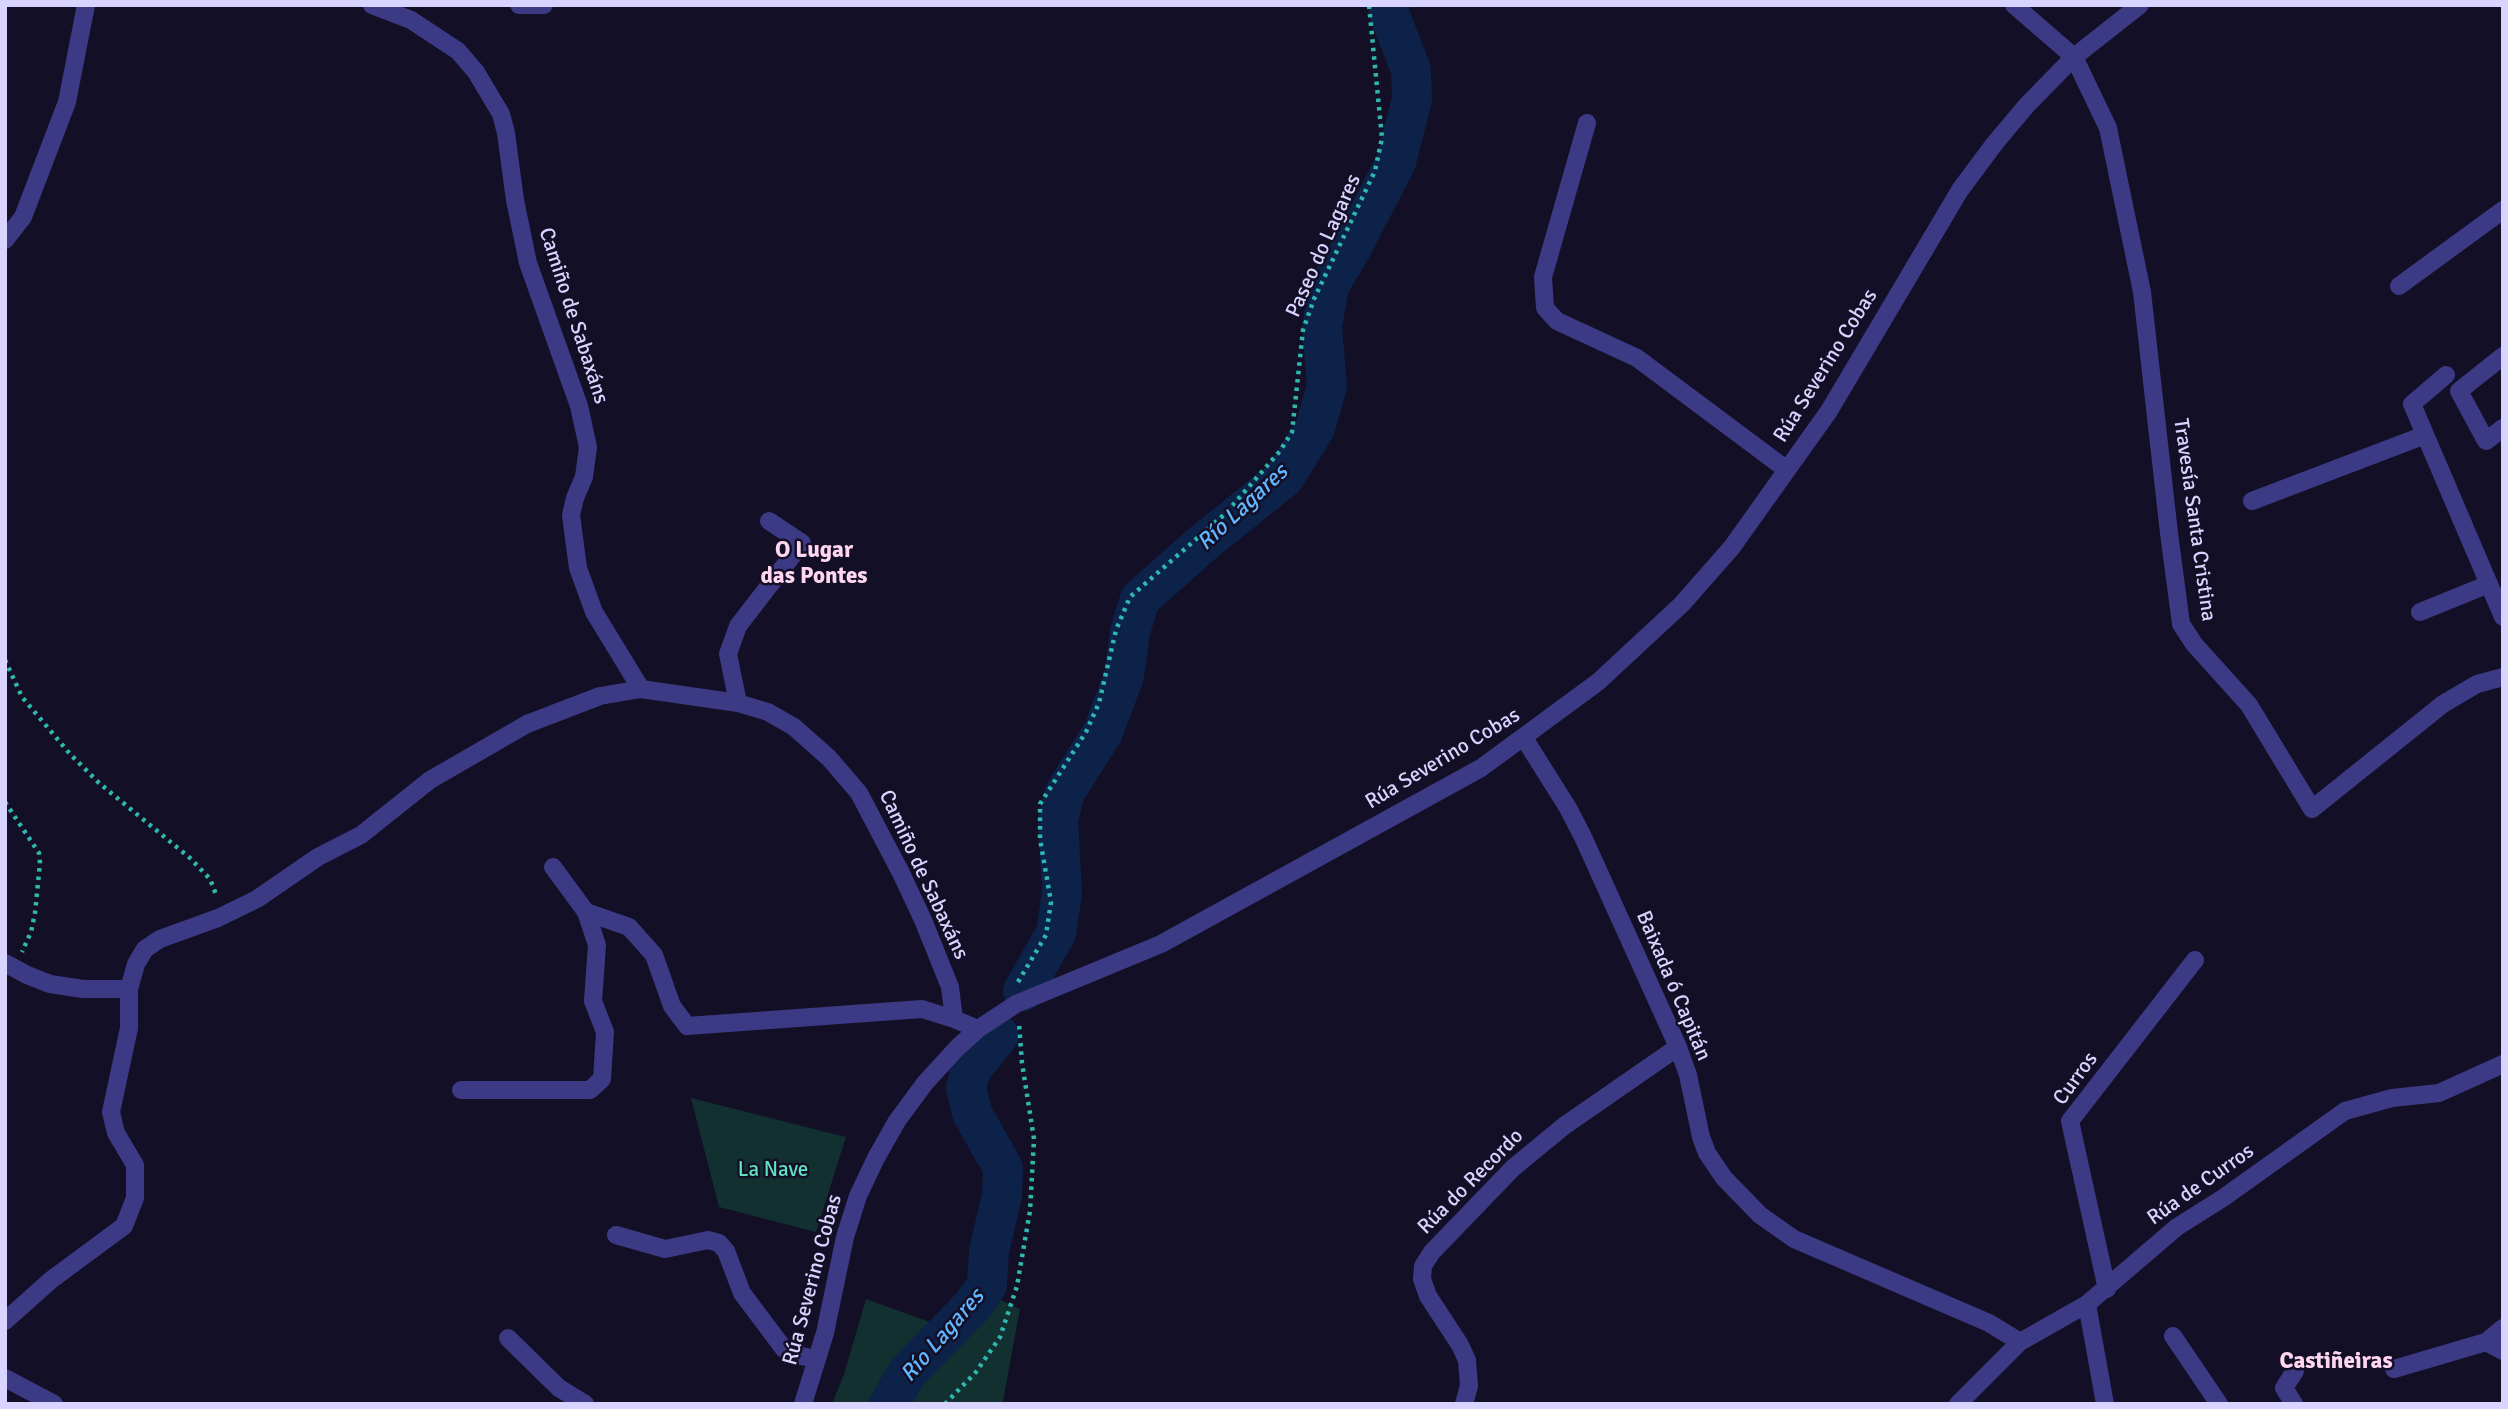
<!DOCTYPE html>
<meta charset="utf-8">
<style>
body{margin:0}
#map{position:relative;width:2508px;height:1409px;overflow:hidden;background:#130f26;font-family:Signika,sans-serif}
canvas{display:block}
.frame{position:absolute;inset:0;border:7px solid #d9d4ff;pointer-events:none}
</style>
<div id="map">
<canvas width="2508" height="1409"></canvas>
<div class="frame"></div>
</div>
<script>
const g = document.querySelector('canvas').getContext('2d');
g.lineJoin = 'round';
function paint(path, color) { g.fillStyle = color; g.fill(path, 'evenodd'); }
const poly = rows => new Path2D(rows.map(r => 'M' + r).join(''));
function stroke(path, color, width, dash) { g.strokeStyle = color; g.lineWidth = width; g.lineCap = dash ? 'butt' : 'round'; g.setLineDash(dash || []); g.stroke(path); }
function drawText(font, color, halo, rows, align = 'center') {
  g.font = font + ' Signika,sans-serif'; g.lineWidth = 5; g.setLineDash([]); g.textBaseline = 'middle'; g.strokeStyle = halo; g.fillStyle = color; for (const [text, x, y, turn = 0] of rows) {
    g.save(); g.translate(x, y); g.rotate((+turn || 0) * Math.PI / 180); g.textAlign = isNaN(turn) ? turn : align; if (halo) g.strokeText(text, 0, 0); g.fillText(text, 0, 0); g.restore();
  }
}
paint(poly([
 [691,1098,846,1137,816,1232,719,1207],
 [964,1283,1020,1309,1003,1401,1006,1404,832,1404,844,1374,866,1299,935,1324]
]), '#12302f');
stroke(poly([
 [1023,991,1056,933,1062,893,1058,820,1065,792,1103,732,1124,676,1130,632,1140,599,1203,543,1284,478,1315,428,1327,386,1322,327,1329,286,1352,247,1396,162,1412,99,1411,70,1389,13,1389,5],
 [889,1404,907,1373,975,1303,987,1285,989,1251,1002,1196,1003,1168,972,1113,966,1088,970,1071,999,1035]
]), '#0c2248', 40);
stroke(poly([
 [5,660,22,697,70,754,99,783,190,858,210,879,217,897],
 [5,802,39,853,40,863,35,913,31,932,22,952],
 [1018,982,1046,935,1051,902,1040,839,1040,804,1086,732,1099,703,1116,630,1130,597,1226,513,1280,451,1292,432,1303,330,1314,299,1375,171,1382,138,1369,5],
 [945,1404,976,1372,1000,1337,1017,1286,1030,1211,1034,1139,1022,1063,1019,1023]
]), '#2fb8b0', 4.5, [3.5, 5]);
stroke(poly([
 [372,5,411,20,458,51,476,72,501,114,506,133,515,200,528,263,579,406,588,447,584,477,575,498,571,515,578,568,594,612,641,689],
 [519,5,544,5],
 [2014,5,2074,57,2108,128,2142,292,2169,533,2181,624,2194,644,2249,705,2312,809,2443,704,2477,684,2503,677],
 [1587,123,1543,277,1545,308,1557,321,1637,358,1787,470],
 [5,240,23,217,67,102,86,5],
 [2399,286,2503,210],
 [2503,356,2459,391,2486,441,2503,428],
 [2446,375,2412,404,2503,617],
 [2252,501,2425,435],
 [2420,612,2489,584],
 [738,703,728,654,738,626,802,543,769,521],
 [1524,738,1568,808,1583,837,1678,1047,1688,1075,1701,1137,1707,1153,1724,1178,1760,1215,1794,1239,1989,1323,2020,1342],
 [553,867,586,912,629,927,654,955,672,1006,687,1026,922,1009,954,1019],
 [5,963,27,975,50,984,83,989,129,989,136,964,145,949,160,939,218,918,257,899,318,857,361,835,430,780,527,724,600,696,641,689,738,703,768,712,794,727,829,758,859,793,901,873,923,920,950,987,954,1019,978,1029],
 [461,1090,590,1090,602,1079,605,1032,593,1001,597,945,586,912],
 [616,1235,665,1249,708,1240,719,1243,726,1251,742,1293,784,1349,796,1355,817,1359],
 [2107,1289,2070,1121,2195,960],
 [2087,1304,2105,1404],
 [5,1321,51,1280,124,1226,135,1198,135,1165,116,1133,111,1112,129,1028,129,989],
 [2173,1336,2219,1404],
 [508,1338,559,1388,585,1404],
 [2486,1342,2503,1328],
 [2394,1369,2486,1342,2503,1351],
 [5,1378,54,1404],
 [803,1404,825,1333,845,1237,858,1196,876,1158,897,1121,925,1083,957,1048,978,1029,1016,1004,1161,944,1481,768,1598,682,1682,604,1732,547,1829,411,1960,190,1995,143,2027,105,2074,57,2140,5],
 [1464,1404,1469,1386,1467,1360,1460,1345,1428,1296,1422,1279,1423,1266,1432,1252,1513,1168,1564,1126,1678,1047],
 [1958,1404,2020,1342,2087,1304,2177,1227,2223,1198,2345,1111,2392,1098,2439,1093,2503,1064],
 [2294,1404,2284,1388,2295,1371]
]), '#3d3a85', 18);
drawText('21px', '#d9d4ff', '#130f26', [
 ["Paseo do Lagares",1324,246,-66],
 ["Camiño de Sabaxáns",573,316,72],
 ["Rúa Severino Cobas",1826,366,-58],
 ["Travesía Santa Cristina",2194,520,82],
 ["Rúa Severino Cobas",1443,759,-31],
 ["Camiño de Sabaxáns",923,875,65],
 ["Baixada ó Capitán",1673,986,67],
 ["Curros",2076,1079,-54],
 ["Rúa do Recordo",1471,1182,-45],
 ["Rúa de Curros",2201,1185,-35],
 ["Rúa Severino Cobas",813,1280,-75]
]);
drawText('21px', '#5fe0c0', '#130f26', [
 ["La Nave",773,1170]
]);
drawText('italic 23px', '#62b6ff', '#130f26', [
 ["Río Lagares",1243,508,-43],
 ["Río Lagares",943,1336,-49]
]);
drawText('bold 23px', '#ffd6f0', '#130f26', [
 ["O Lugar",814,551],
 ["das Pontes",814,577],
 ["Castiñeiras",2336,1362]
]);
</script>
